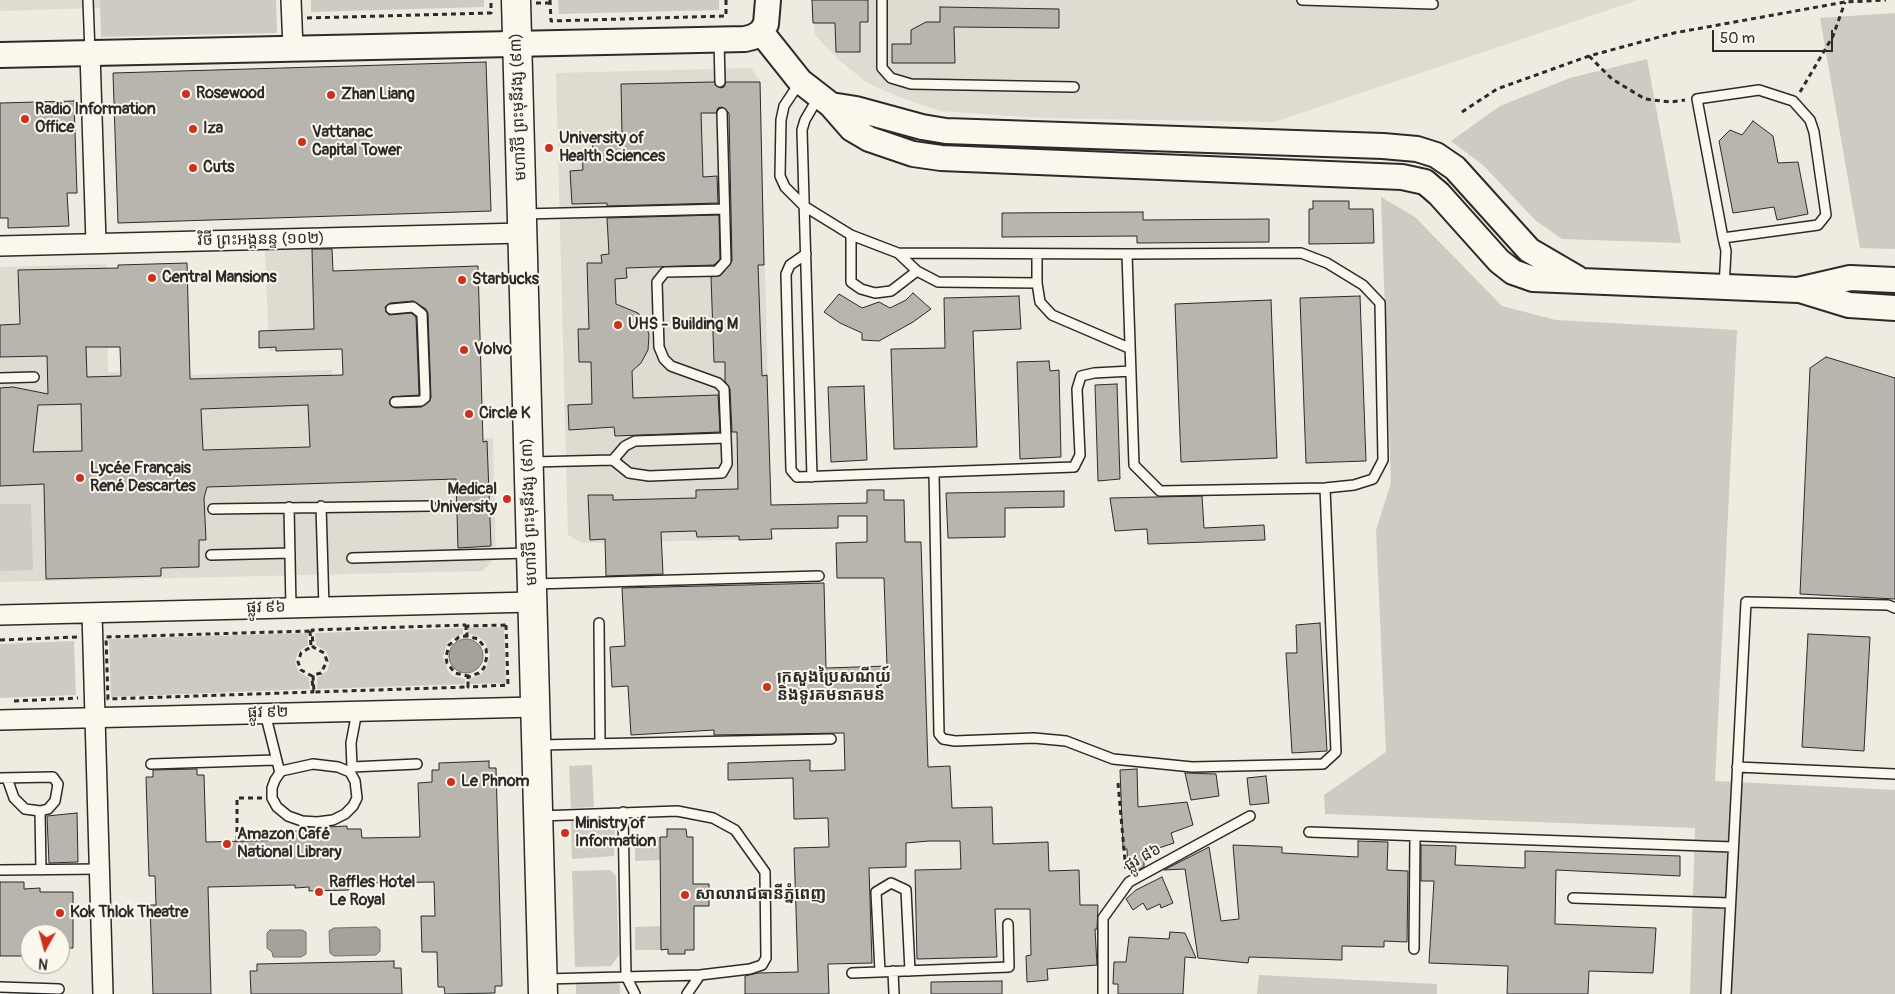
<!DOCTYPE html>
<meta charset="utf-8">
<style>
body{margin:0}
#map{position:relative;width:1895px;height:994px;overflow:hidden;background:#eeebe0;font-family:Pangolin,sans-serif}
canvas{display:block}
.north{position:absolute;left:20px;top:924px;width:50px;height:50px;box-sizing:border-box;background:#fbf7ec;border:1px solid #a8a59f;border-radius:50%;rotate:187deg;font-size:14px;font-weight:700;line-height:20px;text-align:center;color:#2b2b2b}
.north::after{content:'';display:block;margin:auto;width:18px;height:22px;background:#c8321e;clip-path:polygon(50% 0,100% 100%,50% 72%,0 100%)}
.scale{position:absolute;left:1712px;top:30px;width:121px;height:22px;box-sizing:border-box;border:2px solid #2b2b2b;border-top:0;padding-left:6px;font-size:15px;line-height:18px;white-space:nowrap;color:#2b2b2b;-webkit-text-stroke:4px #fbf7ec;paint-order:stroke}
</style>
<div id="map">
<canvas width="1895" height="994"></canvas>
<div class="north">N</div>
<div class="scale">50 m</div>
</div>
<script>
const g = document.querySelector('canvas').getContext('2d');
g.lineJoin = 'round';
function paint(path, color) { g.fillStyle = color; g.fill(path, 'evenodd'); }
const poly = rows => new Path2D(rows.map(r => 'M' + r).join(''));
function stroke(path, color, width, dash) { g.strokeStyle = color; g.lineWidth = width; g.lineCap = dash ? 'butt' : 'round'; g.setLineDash(dash || []); g.stroke(path); }
function drawText(font, color, halo, rows, align = 'center') {
  g.font = font + ' Pangolin,"Noto Sans Khmer",sans-serif'; g.lineWidth = 4; g.setLineDash([]); g.textBaseline = 'middle'; g.strokeStyle = halo; g.fillStyle = color; for (const [text, x, y, turn = 0] of rows) {
    g.save(); g.translate(x, y); g.rotate((+turn || 0) * Math.PI / 180); g.textAlign = isNaN(turn) ? turn : align; if (halo) g.strokeText(text, 0, 0); g.fillText(text, 0, 0); g.restore();
  }
}
paint(poly([
 [0,0,157,0,157,6,0,11],
 [812,0,1638,0,1274,122,1040,118,940,111,899,97,866,82,839,60,815,35],
 [751,68,760,81,772,539,582,543,568,535,556,73],
 [332,248,336,349,269,351,265,250],
 [106,264,108,372,156,371,156,376,332,370,335,443,493,438,496,557,483,571,0,582,0,267]
]), '#dedbd1');
paint(poly([
 [100,0,276,0,277,33,101,37],
 [311,0,484,0,484,7,311,12],
 [558,0,719,0,719,10,559,14],
 [1895,13,1895,249,1860,248,1820,18],
 [1647,59,1681,243,1562,239,1535,220,1483,165,1451,141,1500,106,1570,78],
 [1381,197,1415,217,1502,306,1556,320,1737,330,1715,781,1895,790,1895,994,1690,994,1695,828,1325,814,1324,795,1386,752,1376,530,1391,483],
 [0,504,31,504,33,570,0,571],
 [504,627,506,683,470,684,469,679,480,675,486,669,490,655,485,642,479,637,468,633,468,628],
 [463,628,463,634,452,638,447,643,443,657,448,671,453,676,465,679,465,684,317,689,317,678,327,671,330,661,326,651,316,645,315,633],
 [308,633,308,645,298,652,295,662,299,672,309,678,310,689,111,697,109,639],
 [74,641,76,695,0,698,0,644],
 [592,765,594,807,571,808,569,766],
 [615,818,614,856,572,859,571,820],
 [660,837,661,860,635,861,635,838],
 [610,870,616,876,619,955,611,966,575,967,572,871],
 [661,926,661,950,635,950,635,927],
 [1259,975,1437,984,1437,994,1257,994],
 [615,981,620,985,620,994,576,994,576,982]
]), '#cecbc2');
const water = poly([
 '449 656a17 17 0 1 1 34 0a17 17 0 1 1-34 0Z',
 [376,927,380,930,380,951,376,955,334,956,330,953,329,931,334,928,376,927],
 [270,930,302,930,306,932,306,954,301,957,273,957,272,952,267,948,267,933,270,930]
]);
paint(water, '#a4a29a');
stroke(water, '#74726e', 1);
const building = poly([
 [812,0,868,0,868,22,860,22,860,52,836,52,835,23,813,23,812,0],
 [940,7,1059,9,1059,28,954,27,955,63,892,63,892,44,911,44,911,30,926,22,940,22,940,7],
 [486,62,491,211,118,223,113,73,486,62],
 [714,82,720,88,724,87,726,82,760,82,764,265,758,265,762,376,767,375,771,505,867,503,867,490,884,490,884,500,904,500,905,542,921,542,928,767,950,766,952,808,992,807,993,844,1048,842,1049,871,1079,870,1080,905,1098,905,1097,929,1095,929,1097,965,1047,969,1048,980,1027,982,1026,956,1031,955,1030,909,995,909,997,957,917,959,915,870,961,869,960,841,929,841,906,843,906,867,869,868,872,963,828,964,829,994,745,994,745,976,758,973,798,972,794,848,829,847,828,818,794,819,793,778,728,780,728,763,810,760,810,771,845,770,844,733,714,735,714,730,631,735,628,686,612,687,610,647,625,646,622,588,824,583,826,668,887,666,884,578,837,578,836,543,867,542,867,516,838,516,838,528,771,529,772,539,739,540,739,536,697,537,696,531,661,532,663,574,606,576,605,539,590,540,588,495,613,495,613,500,696,498,696,490,738,489,737,432,732,432,730,389,725,381,725,362,714,362,711,277,721,275,732,261,729,113,722,107,718,108,716,113,701,113,703,177,717,176,718,203,607,206,607,203,572,204,570,171,583,170,582,150,593,150,592,136,622,135,621,84,714,82],
 [74,101,77,193,67,193,69,226,8,228,8,218,0,218,0,103,74,101],
 [1753,121,1773,136,1778,163,1798,162,1808,214,1777,220,1774,207,1733,213,1719,141,1730,130,1742,135,1753,121],
 [1313,201,1349,201,1349,209,1373,209,1374,243,1309,244,1309,209,1313,209,1313,201],
 [1143,212,1143,220,1269,219,1269,242,1137,243,1137,236,1002,237,1002,213,1143,212],
 [719,215,720,259,714,265,626,268,627,278,615,279,616,304,638,313,645,322,649,335,648,350,641,363,632,371,633,398,718,395,720,432,615,436,614,427,569,430,568,405,592,404,591,362,579,362,578,329,589,329,587,263,602,263,601,255,609,254,607,218,719,215],
 [312,249,332,249,333,271,478,266,483,442,487,441,491,546,458,548,456,479,207,487,204,498,206,540,199,540,199,567,161,568,161,576,46,579,44,484,0,486,0,388,13,387,48,394,47,356,0,357,0,325,20,324,18,270,118,268,118,265,187,263,190,379,343,375,342,349,276,351,276,347,259,348,259,331,314,329,312,249],
 [413,301,426,309,428,313,431,398,422,407,395,408,389,403,392,397,419,395,416,317,411,313,389,315,386,312,385,307,390,303,413,301],
 [86,347,120,347,121,376,87,377,86,347],
 [81,404,82,451,33,452,38,405,81,404],
 [308,405,310,447,203,450,201,409,308,405],
 [913,293,931,309,913,322,879,341,862,340,862,333,840,323,824,312,839,294,862,308,879,302,890,308,906,300,913,293],
 [1019,296,1021,329,973,331,977,447,894,449,891,349,945,348,944,298,1019,296],
 [1360,296,1366,461,1306,463,1300,298,1360,296],
 [1271,300,1277,458,1181,462,1175,304,1271,300],
 [1826,357,1895,378,1895,599,1800,594,1810,368,1826,357],
 [1049,361,1050,371,1059,370,1061,457,1020,459,1017,362,1049,361],
 [1117,384,1120,479,1098,481,1095,385,1117,384],
 [864,386,867,460,831,462,828,387,864,386],
 [1064,491,1064,507,1005,508,1005,537,948,538,946,493,1064,491],
 [1202,496,1204,528,1264,525,1265,540,1148,544,1147,529,1115,531,1110,498,1202,496],
 [1320,623,1327,751,1292,753,1286,653,1297,653,1296,625,1320,623],
 [1808,634,1870,637,1864,751,1802,747,1808,634],
 [489,761,489,768,496,768,502,986,495,986,495,993,445,994,444,987,438,987,437,952,422,952,421,916,435,916,434,882,363,883,363,886,348,886,349,890,309,891,309,887,295,888,295,885,208,887,211,994,153,994,150,905,156,905,155,876,149,876,146,777,153,777,153,770,197,769,197,775,204,775,206,842,294,840,294,831,308,831,308,828,347,826,347,829,361,829,362,838,420,837,418,783,432,782,432,770,439,770,439,763,489,761],
 [1137,769,1138,807,1187,802,1193,825,1171,833,1174,843,1144,853,1144,867,1136,871,1128,871,1127,849,1123,849,1120,770,1137,769],
 [1185,773,1216,774,1219,796,1191,800,1185,773],
 [1266,776,1269,803,1250,805,1247,778,1266,776],
 [77,813,78,862,49,863,47,816,77,813],
 [667,829,686,829,687,837,693,837,693,884,709,884,709,906,694,906,694,950,685,950,685,954,668,954,668,949,661,950,660,837,667,837,667,829],
 [1358,841,1388,842,1387,870,1408,871,1407,942,1384,941,1384,947,1342,946,1342,960,1249,957,1248,963,1198,958,1185,869,1164,870,1209,847,1221,921,1239,919,1233,845,1282,847,1282,853,1358,857,1358,841],
 [1421,845,1456,846,1455,865,1525,868,1525,851,1680,856,1680,876,1556,870,1555,924,1656,928,1653,973,1589,971,1588,994,1507,994,1508,966,1429,963,1434,881,1421,881,1421,845],
 [1162,877,1173,903,1161,908,1160,904,1147,910,1143,903,1133,910,1126,899,1136,890,1162,877],
 [0,882,24,882,24,889,40,888,40,892,73,892,73,948,60,948,60,934,30,934,30,956,0,956,0,882],
 [1170,932,1185,933,1196,958,1185,957,1183,994,1118,994,1118,984,1113,984,1114,962,1126,962,1129,937,1169,939,1170,932],
 [394,961,394,968,401,968,402,994,251,994,250,971,257,971,257,964,394,961],
 [1002,981,1002,994,931,994,931,982,1002,981]
]);
paint(building, '#b8b5ae');
stroke(building, '#2b2b2b', 1);
const service = poly([
 [88,0,90,53],
 [882,0,882,68,891,78,911,84,1074,87],
 [1302,0,1433,4],
 [719,40,720,82],
 [800,82,784,106,781,120,780,176,785,187,804,206,851,235,898,253,917,271,938,282,1037,283],
 [524,214,724,209],
 [851,235,851,282,861,289,875,293,891,291,917,271],
 [1723,238,1697,99,1759,90,1793,101,1810,120,1814,132,1826,215,1818,225,1723,238,1726,251,1724,287],
 [898,253,1127,254],
 [1301,253,1327,263,1363,285,1380,303,1383,460,1373,479,1354,485,1325,488,1160,491,1134,465,1127,254,1301,253],
 [806,254,790,265,786,274,791,470,797,477,1074,467,1080,455,1077,389,1081,376,1094,373,1131,371],
 [1037,254,1037,283,1040,302,1052,315,1129,348],
 [391,309,413,307,422,314,425,392,425,398,421,401,395,402],
 [0,378,34,377],
 [613,460,629,473,649,476,722,473,727,464,726,438],
 [532,462,613,460,625,446,635,441,726,438,724,389,718,383,671,366,664,359,659,347,657,282,665,272,717,271,726,261,722,113],
 [934,473,939,734,943,739,955,741,1034,738,1066,741,1113,759,1192,767,1323,764,1336,752,1325,488],
 [812,477,802,130,805,120,819,96],
 [321,506,324,607],
 [289,507,291,608],
 [213,509,431,506],
 [211,555,290,553],
 [352,558,528,553],
 [534,584,819,576],
 [599,623,600,743],
 [265,713,280,773],
 [539,745,831,739],
 [151,764,275,760],
 [313,764,338,767,350,772,355,781,357,798,353,806,345,814,333,820,317,822,302,821,288,816,277,807,272,798,272,788,275,780,281,771,313,764],
 [352,767,417,764],
 [1737,767,1895,774],
 [350,772,352,767,351,743,357,711],
 [0,778,53,777,58,784,55,801,48,809,40,811,25,809,14,798,7,778],
 [40,811,41,870],
 [623,812,626,976,635,994],
 [540,816,677,811,713,818,735,830,765,872,766,958,762,965,750,969,700,975,545,979],
 [1309,832,1733,847],
 [0,870,100,869],
 [1573,898,1730,903],
 [1414,949,1415,836],
 [893,971,894,994],
 [880,972,876,892,891,883,906,890,910,971],
 [852,973,1009,967,1008,924],
 [0,987,59,989],
 [687,994,700,975],
 [1103,994,1103,918,1129,882,1250,816],
 [1726,994,1746,602,1888,605,1895,608]
]);
const minor = poly([
 [291,0,293,48],
 [90,53,96,243],
 [0,246,522,233],
 [92,613,103,994],
 [0,615,532,602],
 [0,720,535,707]
]);
const tertiary = poly([
 [761,32,800,81,831,105,852,129,869,139,913,154,941,158,1402,177,1425,182,1439,194,1499,261,1513,272,1533,279,1798,290,1850,278,1895,280],
 [0,55,745,39,753,37,761,32,766,24,768,0],
 [831,105,856,109,922,127,946,131,1383,146,1417,149,1436,155,1455,168,1529,250,1577,278],
 [1800,290,1849,305,1895,308]
]);
const trunk = poly([
 [516,0,543,994]
]);
stroke(service, '#2b2b2b', 12);
stroke(minor, '#2b2b2b', 22);
stroke(tertiary, '#2b2b2b', 28);
stroke(trunk, '#2b2b2b', 31);
stroke(poly([
 [550,0,551,21,726,16,726,0],
 [536,3,550,3],
 [307,18,491,13,491,0],
 [1589,56,1612,79,1645,99,1670,102,1685,100],
 [1800,92,1833,36,1845,2],
 [1462,112,1497,89,1589,56,1674,33,1845,2,1886,0],
 [466,625,466,636,459,637,449,645,446,657,447,663,455,673,468,676,468,687,314,692,313,675,321,673,327,661,324,653,313,647,312,630,466,625],
 [506,625,508,685,468,687,468,677,479,673,484,668,487,656,486,649,478,639,467,636,467,626,506,625],
 [310,631,311,647,301,653,298,662,301,670,312,676,313,692,108,699,106,637,310,631],
 [0,640,77,637],
 [14,701,78,698],
 [1118,783,1126,872],
 [237,841,237,798,262,798]
]), '#2b2b2b', 3, [5, 4]);
stroke(service, '#fbf7ec', 9);
stroke(minor, '#fbf7ec', 19);
stroke(tertiary, '#fbf7ec', 24);
stroke(trunk, '#fbf7ec', 28);
for (const [x, y, r, color] of [
 [186,94,5,"#c8321e"],
 [331,95,5,"#c8321e"],
 [25,119,5,"#c8321e"],
 [193,129,5,"#c8321e"],
 [302,142,5,"#c8321e"],
 [549,148,5,"#c8321e"],
 [193,168,5,"#c8321e"],
 [152,278,5,"#c8321e"],
 [462,280,5,"#c8321e"],
 [618,325,5,"#c8321e"],
 [464,350,5,"#c8321e"],
 [469,414,5,"#c8321e"],
 [80,478,5,"#c8321e"],
 [507,499,5,"#c8321e"],
 [767,687,5,"#c8321e"],
 [451,782,5,"#c8321e"],
 [565,833,5,"#c8321e"],
 [227,844,5,"#c8321e"],
 [319,892,5,"#c8321e"],
 [685,895,5,"#c8321e"],
 [60,913,5,"#c8321e"]
]) { const dot = new Path2D(); dot.arc(x, y, r, 0, 2 * Math.PI); g.fillStyle = color; g.fill(dot); stroke(dot, '#fbf7ec', 2); }
drawText('bold 16px', '#2b2b2b', '#fbf7ec', [
 ["Rosewood",196,94],
 ["Zhan Liang",341,95],
 ["Radio Information",35,110],
 ["Office",35,128],
 ["Iza",203,129],
 ["Vattanac",312,133],
 ["Capital Tower",312,151],
 ["University of",559,139],
 ["Health Sciences",559,157],
 ["Cuts",203,168],
 ["Central Mansions",162,278],
 ["Starbucks",472,280],
 ["UHS - Building M",628,325],
 ["Volvo",474,350],
 ["Circle K",479,414],
 ["Lycée Français",90,469],
 ["René Descartes",90,487],
 ["Medical",497,490,"right"],
 ["University",497,508,"right"],
 ["ក្រសួងប្រៃសណីយ៍",777,678],
 ["និងទូរគមនាគមន៍",777,696],
 ["Le Phnom",461,782],
 ["Ministry of",575,824],
 ["Information",575,842],
 ["Amazon Café",237,835],
 ["National Library",237,853],
 ["Raffles Hotel",329,883],
 ["Le Royal",329,901],
 ["សាលារាជធានីភ្នំពេញ",695,895],
 ["Kok Thlok Theatre",70,913]
], 'left');
drawText('16px', '#2b2b2b', '#fbf7ec', [
 ["មហាវិថី ព្រះមុនីវង្ស (៩៣)",519,107,-92],
 ["វិថី ព្រះអង្គនន្ទ (១០២)",261,240,-1],
 ["មហាវិថី ព្រះមុនីវង្ស (៩៣)",530,512,-92],
 ["ផ្លូវ ៩៦",266,608,-1],
 ["ផ្លូវ ៩២",268,713,-1],
 ["ផ្លូវ ៨៦",1143,858,-30]
]);
</script>
